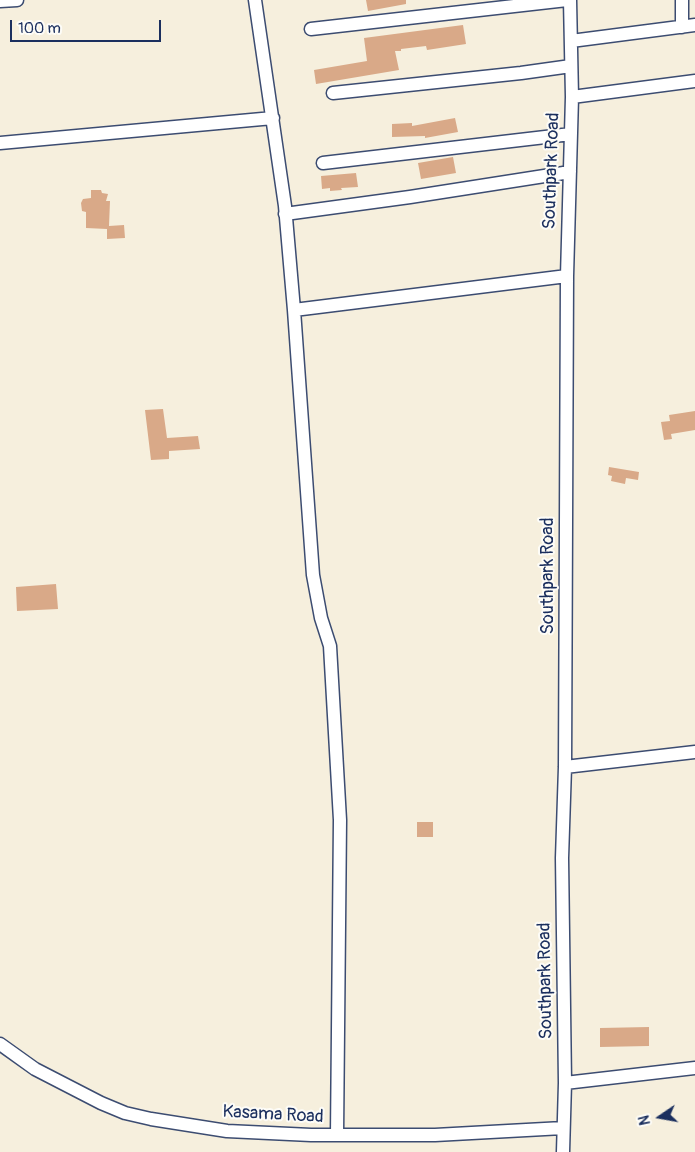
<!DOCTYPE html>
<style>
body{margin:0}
#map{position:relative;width:695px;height:1152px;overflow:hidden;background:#f6efdd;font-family:Pangolin,sans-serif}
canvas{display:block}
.north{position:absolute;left:635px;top:1092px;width:50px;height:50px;-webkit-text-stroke:4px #fdfcf7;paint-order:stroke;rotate:258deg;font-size:14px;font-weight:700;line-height:20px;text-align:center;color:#1b2f5e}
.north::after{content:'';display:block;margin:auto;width:18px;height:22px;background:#1b2f5e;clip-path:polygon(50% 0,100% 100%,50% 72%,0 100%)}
.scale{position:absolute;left:10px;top:20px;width:151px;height:22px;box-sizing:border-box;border:2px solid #1b2f5e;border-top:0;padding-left:6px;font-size:15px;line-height:18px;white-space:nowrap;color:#1b2f5e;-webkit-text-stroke:4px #fdfcf7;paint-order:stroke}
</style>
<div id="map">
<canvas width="695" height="1152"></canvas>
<div class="north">N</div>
<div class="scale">100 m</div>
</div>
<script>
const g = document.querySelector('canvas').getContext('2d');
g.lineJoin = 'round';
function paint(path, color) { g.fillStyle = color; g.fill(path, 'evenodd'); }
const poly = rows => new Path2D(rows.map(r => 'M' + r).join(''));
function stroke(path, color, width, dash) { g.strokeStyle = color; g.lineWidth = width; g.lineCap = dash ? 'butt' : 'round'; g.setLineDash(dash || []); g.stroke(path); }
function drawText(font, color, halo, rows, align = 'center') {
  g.font = font + ' Pangolin,sans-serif'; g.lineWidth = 4; g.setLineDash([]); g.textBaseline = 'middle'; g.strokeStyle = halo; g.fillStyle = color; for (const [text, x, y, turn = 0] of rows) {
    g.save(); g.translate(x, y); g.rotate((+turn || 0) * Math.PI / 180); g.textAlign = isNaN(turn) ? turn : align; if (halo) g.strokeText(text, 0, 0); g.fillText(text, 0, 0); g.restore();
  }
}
paint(poly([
 [366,0,406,0,406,4,368,11],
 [463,25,466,44,427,50,426,46,401,49,401,51,395,51,399,70,316,84,314,70,367,61,364,38],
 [455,118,458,132,425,138,425,136,392,137,392,124,412,123,412,126],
 [453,157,456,173,421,179,418,163],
 [356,173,358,187,341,188,342,190,330,191,330,188,322,189,321,176],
 [91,190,101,190,102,193,108,194,106,201,110,201,109,226,124,225,125,238,107,239,107,229,86,228,86,212,82,211,81,203,83,199,91,198],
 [163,409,167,438,198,436,200,449,169,451,169,459,151,460,145,410],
 [695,411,695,430,671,434,672,439,664,440,661,422,670,421,669,415],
 [609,467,639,472,638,480,626,478,625,484,611,481,612,476,608,475],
 [56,584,58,609,17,611,16,587],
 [417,822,433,822,433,837,417,837],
 [649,1027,649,1046,600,1047,600,1028]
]), '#d9a988');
const minor = poly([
 [255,0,285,206,294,310,313,575,321,618,330,646,340,820,337,1135],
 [682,0,682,27],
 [0,1,17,0],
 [311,29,567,0],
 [571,41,695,25],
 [333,93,521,73,571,66],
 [572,97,695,81],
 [0,143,273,118],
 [323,163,571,134],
 [285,214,410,197,570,172],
 [294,310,567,276],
 [565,767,695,752],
 [0,1044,35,1069,101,1103,125,1113,151,1119,227,1131,311,1135,435,1135,563,1128],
 [565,1083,695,1068],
 [563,1152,565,1083,562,858,565,767,567,276,572,97,570,0]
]);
stroke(minor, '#3c4c71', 15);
stroke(minor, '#fff', 12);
drawText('18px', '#1b2f5e', '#fdfcf7', [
 ["Southpark Road",552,171,-88],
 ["Southpark Road",548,576,-90],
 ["Southpark Road",546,981,-91],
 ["Kasama Road",273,1115,3]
]);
</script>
